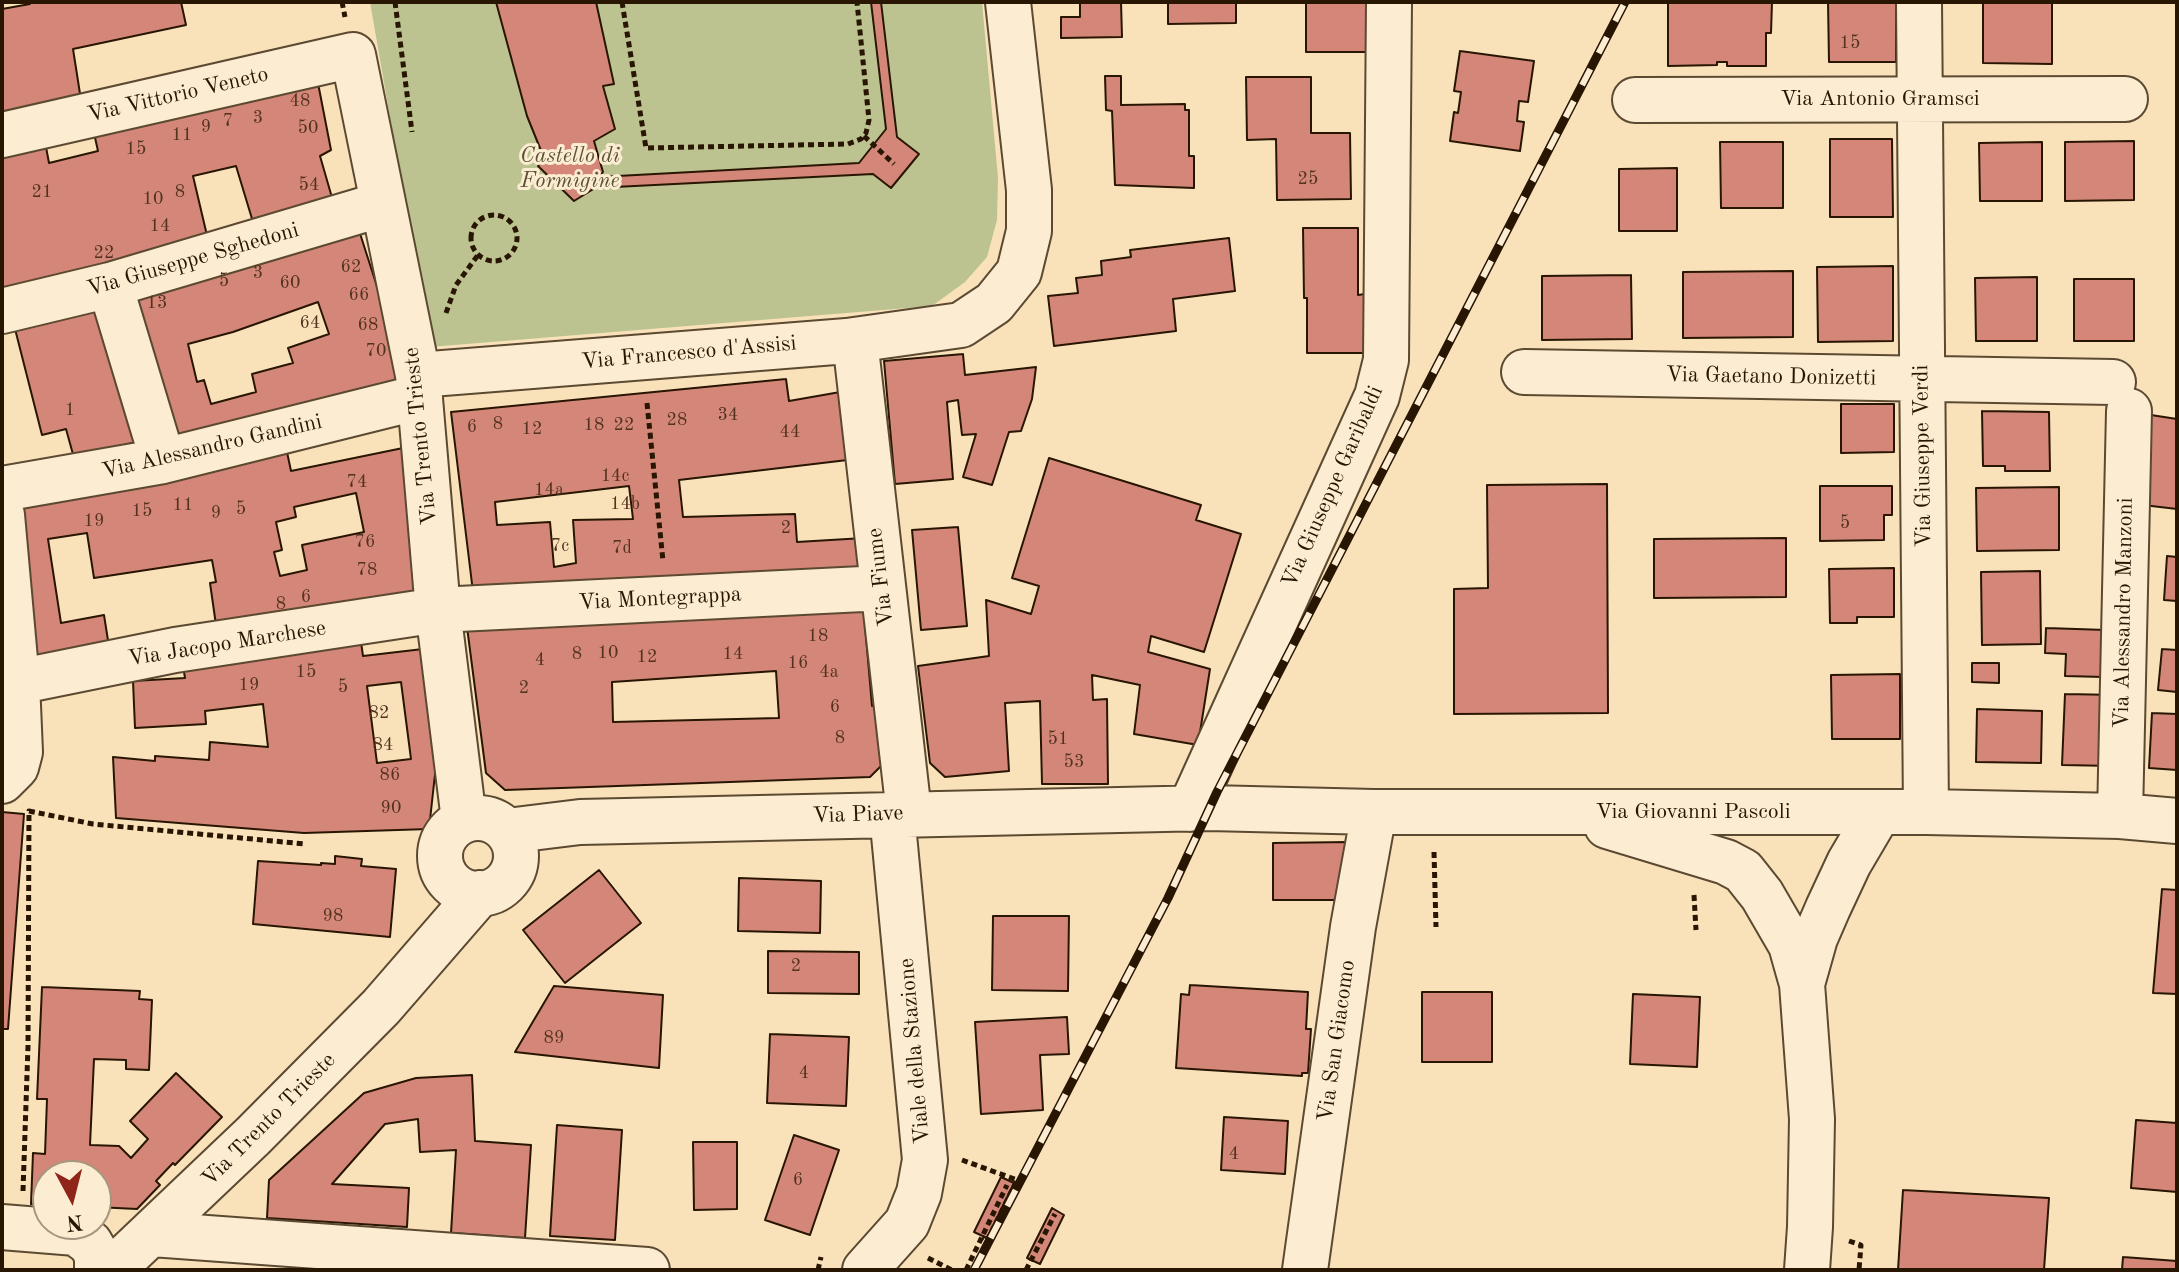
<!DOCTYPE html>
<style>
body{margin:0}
#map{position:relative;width:2179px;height:1272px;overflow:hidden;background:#f9e2ba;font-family:"Old Standard TT",serif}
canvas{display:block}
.frame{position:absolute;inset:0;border:4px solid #281603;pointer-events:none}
.north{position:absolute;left:32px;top:1160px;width:80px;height:80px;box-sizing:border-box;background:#fbecd2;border:2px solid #a7967f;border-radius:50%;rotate:173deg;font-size:22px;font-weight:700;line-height:32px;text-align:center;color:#281603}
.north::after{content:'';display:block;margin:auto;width:28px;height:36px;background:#8f2418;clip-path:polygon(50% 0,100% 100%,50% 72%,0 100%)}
</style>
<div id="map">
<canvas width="2179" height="1272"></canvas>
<div class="frame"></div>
<div class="north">N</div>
</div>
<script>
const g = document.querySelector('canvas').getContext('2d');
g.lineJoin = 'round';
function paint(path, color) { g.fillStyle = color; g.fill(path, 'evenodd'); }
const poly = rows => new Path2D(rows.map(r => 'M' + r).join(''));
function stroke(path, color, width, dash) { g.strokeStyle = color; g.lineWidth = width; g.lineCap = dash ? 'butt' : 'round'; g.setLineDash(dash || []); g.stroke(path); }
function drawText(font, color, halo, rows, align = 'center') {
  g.font = font + ' "Old Standard TT",serif'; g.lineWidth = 6; g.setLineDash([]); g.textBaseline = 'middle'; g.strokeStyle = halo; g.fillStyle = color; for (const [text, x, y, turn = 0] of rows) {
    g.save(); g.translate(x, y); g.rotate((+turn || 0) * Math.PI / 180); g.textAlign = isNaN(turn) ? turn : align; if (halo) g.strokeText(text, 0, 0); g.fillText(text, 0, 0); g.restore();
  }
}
paint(poly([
 [370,2,982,2,998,178,997,220,987,257,965,282,932,306,430,347]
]), '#bcc391');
const building = poly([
 [29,2,181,2,186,25,73,49,81,100,2,113,2,9,30,4,29,2],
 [496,2,596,2,614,84,603,86,615,129,594,141,603,172,599,177,859,163,886,129,871,2,881,2,897,137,919,154,891,188,873,174,595,188,574,201,538,166,544,158,527,116,496,2],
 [1080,2,1121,2,1122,37,1061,38,1061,17,1080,17,1080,2],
 [1168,2,1236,2,1236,23,1168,24,1168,2],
 [1306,2,1370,2,1371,52,1306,52,1306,2],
 [1668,2,1772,2,1771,33,1766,33,1766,66,1727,66,1727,62,1717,62,1717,65,1668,66,1668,2],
 [1828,2,1896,2,1896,62,1829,62,1828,2],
 [1983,2,2052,2,2052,64,1983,63,1983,2],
 [1460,51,1534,61,1528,102,1519,101,1517,121,1524,122,1520,151,1450,141,1454,112,1458,113,1461,92,1454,91,1460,51],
 [1105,76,1121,76,1121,105,1185,104,1185,110,1189,110,1189,156,1194,156,1194,188,1115,185,1112,111,1106,110,1105,76],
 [1246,77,1311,77,1311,133,1350,133,1351,199,1277,200,1276,139,1247,140,1246,77],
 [317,78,331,150,320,156,335,208,256,232,236,166,193,176,209,244,2,301,2,157,46,147,49,163,98,151,94,133,317,78],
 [1830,139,1892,139,1893,217,1830,217,1830,139],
 [2134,141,2134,200,2065,201,2065,142,2134,141],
 [1720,142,1783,142,1783,208,1721,208,1720,142],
 [2042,142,2042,201,1980,201,1979,143,2042,142],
 [1677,168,1677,231,1619,231,1619,169,1677,168],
 [356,221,408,383,182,450,132,287,356,221],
 [318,302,329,334,288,348,293,363,252,374,256,392,211,404,204,380,197,382,188,344,233,332,318,302],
 [1303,228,1358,228,1358,295,1365,294,1365,353,1307,353,1307,298,1304,298,1303,228],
 [1229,238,1235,291,1173,299,1176,331,1054,346,1048,296,1078,293,1076,278,1102,275,1101,261,1131,257,1130,250,1229,238],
 [1893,266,1893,341,1818,342,1817,267,1893,266],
 [1793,271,1793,337,1683,338,1683,272,1793,271],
 [1631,275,1632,339,1542,340,1542,276,1631,275],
 [2037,277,2037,341,1976,341,1975,278,2037,277],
 [2074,279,2134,279,2134,341,2074,341,2074,279],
 [99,300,136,442,74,458,66,429,42,435,13,321,99,300],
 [963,354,965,375,1036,367,1032,399,1021,431,1009,432,992,485,963,477,976,434,962,435,958,400,947,402,953,479,895,484,884,361,963,354],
 [786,379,789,401,846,391,856,459,679,480,683,517,795,514,797,542,864,538,867,574,473,592,451,412,786,379],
 [629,486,633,519,573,520,576,563,554,567,550,522,497,525,495,502,629,486],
 [1841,404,1894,404,1894,452,1841,453,1841,404],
 [1982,411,2049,412,2050,471,2005,471,2005,466,1983,466,1982,411],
 [2151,415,2177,419,2177,509,2143,505,2151,415],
 [403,448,419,600,217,632,210,583,216,582,212,560,94,578,87,533,48,539,61,623,104,615,110,653,28,671,7,511,287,452,291,471,403,448],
 [356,493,364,532,302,545,307,570,280,576,274,552,282,550,276,522,296,517,294,507,356,493],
 [1049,458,1201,505,1196,520,1241,534,1204,652,1151,636,1148,652,1210,669,1198,745,1134,734,1140,685,1092,675,1093,700,1107,699,1108,784,1042,784,1040,701,1005,703,1009,771,945,777,930,763,918,666,989,656,986,600,1031,614,1039,586,1012,578,1049,458],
 [1607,484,1608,713,1454,714,1454,589,1488,588,1487,485,1607,484],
 [1820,486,1892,486,1892,515,1884,515,1884,540,1820,541,1820,486],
 [2059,487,2059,550,1977,551,1976,488,2059,487],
 [958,527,967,626,921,630,912,530,958,527],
 [1786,538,1786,597,1654,598,1654,539,1786,538],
 [2167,556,2177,557,2177,601,2164,600,2167,556],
 [1894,568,1894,617,1857,617,1857,623,1830,623,1829,569,1894,568],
 [2040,571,2041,644,1982,645,1981,572,2040,571],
 [863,602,872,706,879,704,885,762,870,777,505,790,486,773,467,627,863,602],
 [776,671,779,718,613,722,612,682,776,671],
 [2046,628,2106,630,2104,677,2065,676,2066,654,2045,653,2046,628],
 [360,635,363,656,423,649,437,756,429,829,304,833,116,818,113,757,155,761,155,756,209,760,210,742,268,747,263,704,205,711,206,724,135,728,133,681,185,678,182,660,360,635],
 [401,682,411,759,377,763,367,686,401,682],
 [2162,649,2177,650,2177,692,2158,690,2162,649],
 [1972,663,1999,663,1999,683,1972,682,1972,663],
 [1900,674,1900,739,1832,739,1831,675,1900,674],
 [2065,694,2117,695,2114,766,2062,765,2065,694],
 [1977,709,2042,711,2041,763,1976,762,1977,709],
 [2152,713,2177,714,2177,770,2149,768,2152,713],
 [2,812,24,814,8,1029,2,1029,2,812],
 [1349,842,1349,900,1273,900,1273,843,1349,842],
 [335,856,362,859,361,866,396,869,390,937,253,924,258,861,321,865,321,863,335,864,335,856],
 [599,870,641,923,565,983,523,930,599,870],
 [739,878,821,881,820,933,738,931,739,878],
 [2162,889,2177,890,2177,994,2153,993,2162,889],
 [993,916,1069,916,1068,991,992,990,993,916],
 [768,951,859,952,859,994,768,993,768,951],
 [1190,985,1308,992,1306,1029,1311,1029,1308,1073,1302,1073,1302,1076,1176,1068,1181,994,1189,995,1190,985],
 [554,986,663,995,659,1068,515,1052,554,986],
 [42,987,140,991,139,999,152,1000,149,1070,126,1069,126,1060,94,1059,90,1145,119,1146,131,1158,148,1139,130,1121,176,1073,222,1117,175,1165,173,1163,156,1181,160,1185,137,1209,96,1207,96,1176,48,1176,48,1205,31,1204,33,1153,45,1154,47,1099,37,1099,42,987],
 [1422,992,1492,992,1492,1062,1422,1062,1422,992],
 [1633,994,1700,997,1697,1067,1630,1064,1633,994],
 [1067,1017,1069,1054,1040,1055,1043,1110,981,1114,975,1022,1067,1017],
 [770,1034,849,1037,846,1106,767,1103,770,1034],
 [472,1075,475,1141,531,1145,525,1238,451,1233,456,1150,420,1152,418,1119,385,1124,332,1184,409,1188,407,1227,267,1218,269,1180,364,1093,416,1078,472,1075],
 [1224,1117,1288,1121,1285,1174,1221,1170,1224,1117],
 [2136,1120,2177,1123,2177,1192,2131,1188,2136,1120],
 [557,1125,622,1130,615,1240,550,1236,557,1125],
 [794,1135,839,1150,810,1235,765,1220,794,1135],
 [693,1142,737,1142,737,1209,694,1210,693,1142],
 [1001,1177,1014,1183,987,1238,974,1232,1001,1177],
 [1903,1190,2049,1198,2044,1270,1898,1270,1903,1190],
 [1052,1208,1064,1215,1040,1264,1027,1258,1052,1208],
 [2123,1257,2177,1261,2177,1270,2122,1270,2123,1257]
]);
paint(building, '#d48778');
stroke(building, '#281603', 2);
const minor = poly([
 [1919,2,1926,812],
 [1635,100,2125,99],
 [2,135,353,55,418,375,438,610,464,820],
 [110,285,163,461],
 [2,311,110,285,383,204],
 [855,340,909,813],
 [1524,372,2113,382],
 [418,375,847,341,961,325,994,303,1019,272,1029,231,1029,190,1008,2],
 [2,489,163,461,420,397],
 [2,515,17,682,20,752,16,767,2,781],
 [17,682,175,650,438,610,883,588],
 [1190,809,1377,396,1386,360,1389,2],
 [2120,816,2129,411],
 '440 856a38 38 0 1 1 76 0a38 38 0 1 1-76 0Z',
 [1607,826,1726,862,1743,871,1762,895,1791,945,1802,984,1812,1119,1810,1227,1807,1270],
 [507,831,580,822,1209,808,1374,812,1926,812,2120,816,2177,821],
 [1802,984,1815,938,1828,908,1849,863,1879,812],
 [2,1227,76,1233,90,1243,97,1255,97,1270],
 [152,1234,647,1270],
 [112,1270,253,1136,381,1007,480,893],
 [865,1270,907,1223,919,1193,925,1160,892,814],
 [1305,1270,1353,927,1374,812]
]);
stroke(minor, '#5c4931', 48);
stroke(poly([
 [342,2,345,17],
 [395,2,412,132],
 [622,2,646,148,848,144,861,139,866,133,869,120,857,2],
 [864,136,894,164],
 '471 238a23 23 0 1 1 46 0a23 23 0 1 1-46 0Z',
 [446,313,456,285,478,255],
 [647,403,663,561],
 [1434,852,1436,927],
 [1694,895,1696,930],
 [962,1160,1017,1180,987,1241,982,1238],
 [23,1191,28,1046,29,811,93,824,305,844],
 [1849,1241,1861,1245,1859,1270],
 [928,1258,952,1270],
 [818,1270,821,1257],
 [966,1270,1007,1185],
 [1026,1270,1055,1214]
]), '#281603', 5, [6, 4]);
stroke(minor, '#fbecd2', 44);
const rail = poly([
 [974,1270,1168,898,1217,792,1625,2]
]);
stroke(rail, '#281603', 9);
stroke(rail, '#fbecd2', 6, [18]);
drawText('18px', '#533220', null, [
 ["15",1850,43],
 ["48",300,101],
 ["3",258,118],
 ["7",228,121],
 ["9",206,127],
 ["50",308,128],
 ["11",182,135],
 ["15",136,149],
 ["25",1308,179],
 ["54",309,185],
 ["21",42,192],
 ["8",180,192],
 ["10",153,199],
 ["14",160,226],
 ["22",104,253],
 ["62",351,267],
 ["3",258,273],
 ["5",224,281],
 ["60",290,283],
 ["66",359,295],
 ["13",157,303],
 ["64",310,323],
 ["68",368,325],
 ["70",376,351],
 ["1",70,410],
 ["34",728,415],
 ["28",677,420],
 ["8",498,424],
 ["18",594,425],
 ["22",624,425],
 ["6",472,427],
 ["12",532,429],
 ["44",790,432],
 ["14c",615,476],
 ["74",357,482],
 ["14a",549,490],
 ["14b",625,504],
 ["11",183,505],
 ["5",241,509],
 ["15",142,511],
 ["9",216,513],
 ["19",94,521],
 ["5",1845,523],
 ["2",786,528],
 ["76",365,542],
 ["7c",560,546],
 ["7d",622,548],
 ["78",367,570],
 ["6",306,597],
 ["8",281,604],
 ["18",818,636],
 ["10",608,653],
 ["8",577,654],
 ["14",733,654],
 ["12",647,657],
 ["4",540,660],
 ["16",798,663],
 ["15",306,672],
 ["4a",829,672],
 ["19",249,685],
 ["5",343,687],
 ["2",524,688],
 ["6",835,707],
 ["82",379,713],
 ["8",840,738],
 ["51",1058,739],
 ["84",383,745],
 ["53",1074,762],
 ["86",390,775],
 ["90",391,808],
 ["98",333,916],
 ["2",796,966],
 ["89",554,1038],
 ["4",804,1073],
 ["4",1234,1154],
 ["6",798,1180]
]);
drawText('22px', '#281603', '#fbecd2', [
 ["Via Vittorio Veneto",178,95,-13],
 ["Via Antonio Gramsci",1880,99],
 ["Via Giuseppe Sghedoni",193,260,-16],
 ["Via Francesco d'Assisi",689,353,-5],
 ["Via Gaetano Donizetti",1771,377,1],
 ["Via Trento Trieste",421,436,-96],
 ["Via Alessandro Gandini",212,447,-13],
 ["Via Giuseppe Verdi",1923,456,-91],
 ["Via Giuseppe Garibaldi",1333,487,-66],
 ["Via Fiume",881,577,-97],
 ["Via Montegrappa",660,599,-3],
 ["Via Alessandro Manzoni",2124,613,-89],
 ["Via Jacopo Marchese",227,644,-9],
 ["Via Giovanni Pascoli",1693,812],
 ["Via Piave",858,815,-2],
 ["Via San Giacomo",1337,1041,-82],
 ["Viale della Stazione",915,1051,-95],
 ["Via Trento Trieste",269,1120,-45]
]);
drawText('italic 22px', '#5c5335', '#fbecd2', [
 ["Castello di",570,156],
 ["Formigine",570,181]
]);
</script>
